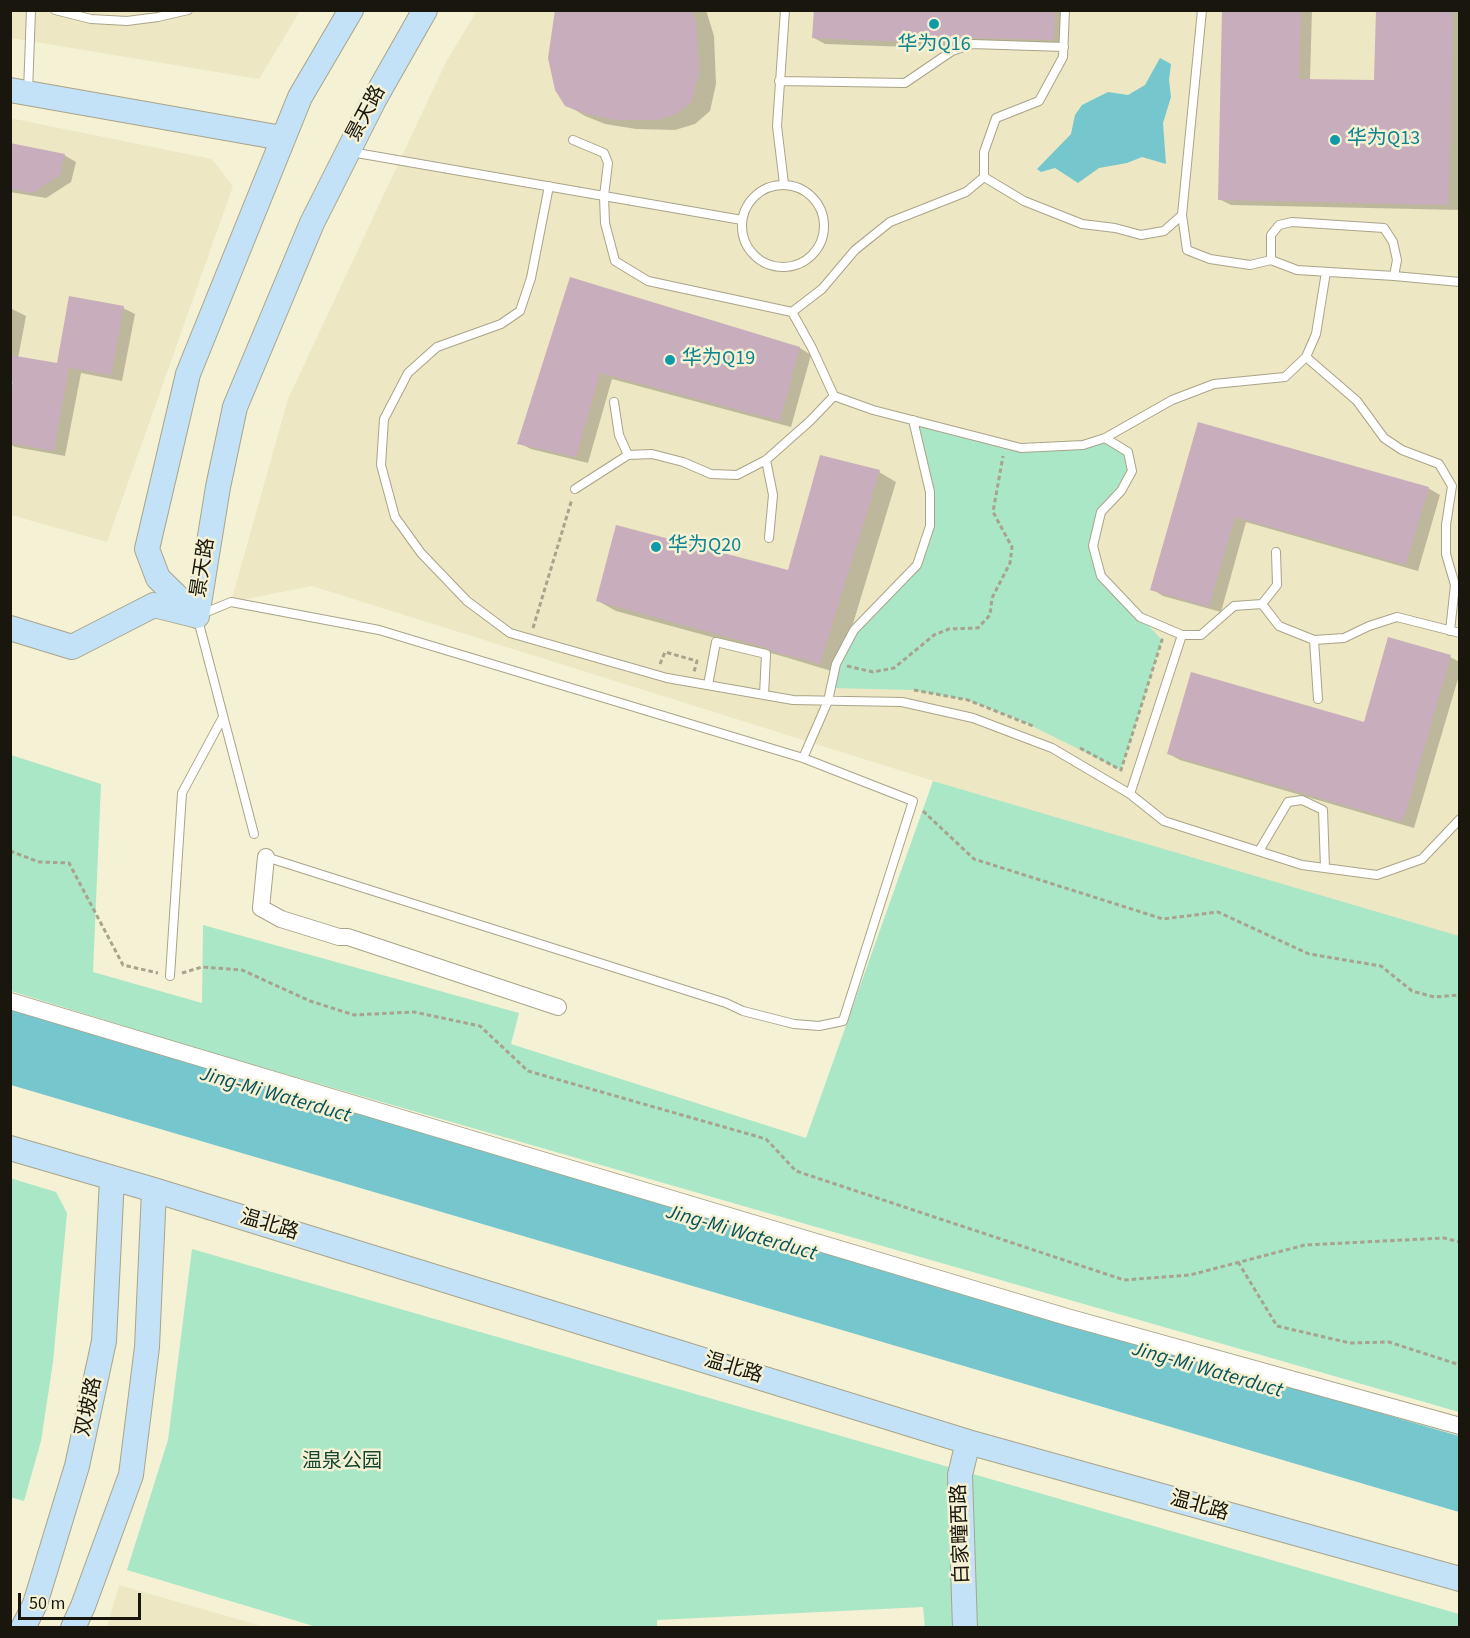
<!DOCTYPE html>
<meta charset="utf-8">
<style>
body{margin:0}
#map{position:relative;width:1470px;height:1638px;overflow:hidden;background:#f5f1d4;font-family:"Source Sans 3",sans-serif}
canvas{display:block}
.frame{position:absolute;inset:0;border:12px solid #19170d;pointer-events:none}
.scale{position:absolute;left:18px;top:1593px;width:123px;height:27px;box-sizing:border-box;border:3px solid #19170d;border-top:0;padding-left:8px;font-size:18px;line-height:21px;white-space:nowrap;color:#19170d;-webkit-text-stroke:4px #f5f1d4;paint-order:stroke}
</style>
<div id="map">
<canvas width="1470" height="1638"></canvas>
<div class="frame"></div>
<div class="scale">50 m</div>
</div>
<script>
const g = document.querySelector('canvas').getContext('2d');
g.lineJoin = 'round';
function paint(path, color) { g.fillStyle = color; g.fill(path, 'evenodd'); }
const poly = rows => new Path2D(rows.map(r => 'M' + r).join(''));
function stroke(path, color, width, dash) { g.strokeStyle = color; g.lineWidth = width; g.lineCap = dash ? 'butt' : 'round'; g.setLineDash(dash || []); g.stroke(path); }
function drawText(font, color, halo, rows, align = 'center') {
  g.font = font + ' "Source Sans 3","Noto Sans SC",sans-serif'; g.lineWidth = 5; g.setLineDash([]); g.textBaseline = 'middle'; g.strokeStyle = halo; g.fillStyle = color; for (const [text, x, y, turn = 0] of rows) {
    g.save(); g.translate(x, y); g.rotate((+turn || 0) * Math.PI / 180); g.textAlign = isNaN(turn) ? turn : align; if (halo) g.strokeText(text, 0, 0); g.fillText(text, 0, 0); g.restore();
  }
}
paint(poly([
 [10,11,300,11,259,79,11,38],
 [477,11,1459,11,1459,938,953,787,312,586,231,602,288,399,446,62],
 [10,118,212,159,233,186,107,542,11,515],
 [119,1585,265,1627,107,1627]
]), '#ede7c3');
paint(poly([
 [913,420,1021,448,1083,445,1105,438,1128,452,1132,471,1101,512,1093,546,1101,576,1162,640,1121,770,1022,721,968,700,913,690,831,688,836,664,854,630,917,565,930,527,930,492],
 [11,755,101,784,93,972,202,1003,203,925,519,1013,511,1044,806,1138,933,781,1459,936,1459,1412,205,1051,11,991],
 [10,1178,56,1192,67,1213,53,1362,41,1441,24,1501,10,1497],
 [192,1249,1459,1614,1460,1627,925,1628,923,1607,657,1620,657,1628,320,1628,127,1570,168,1440]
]), '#a9e7c7');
paint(poly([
 [1160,58,1171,64,1169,80,1171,97,1163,123,1166,164,1142,157,1127,163,1099,168,1078,183,1055,168,1041,172,1037,169,1071,134,1075,115,1082,105,1108,92,1128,95,1145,85],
 [10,1005,828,1251,1459,1436,1459,1512,11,1085]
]), '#76c6ce');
paint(poly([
 [556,10,706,10,714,36,716,84,710,111,695,124,675,130,636,129,605,124,585,116,567,105],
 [815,10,1066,10,1065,46,985,43,966,49,825,44,814,38],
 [1224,10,1312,10,1310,80,1376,82,1377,10,1456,10,1460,12,1460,210,1231,205,1219,199],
 [10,145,64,155,76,162,71,182,46,198,10,192],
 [571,279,800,348,811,355,791,427,612,379,588,463,531,449,519,443],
 [10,308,26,316,18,358,58,365,123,308,135,314,122,381,81,373,65,456,15,447,10,444,10,404,15,382,10,381],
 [1199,423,1428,488,1440,495,1418,571,1246,522,1221,612,1163,596,1152,589],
 [879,472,896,482,838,673,785,657,616,611,598,601,789,572],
 [1450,657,1460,662,1460,672,1414,828,1180,760,1169,754,1365,723]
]), '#0003');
paint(poly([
 [555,10,692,10,697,25,699,73,692,101,677,114,657,120,617,120,586,114,565,106,555,90,548,58],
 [814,10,1055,10,1054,40,972,38,954,44,812,38],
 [1222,10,1301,10,1299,79,1374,80,1376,10,1453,10,1449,205,1218,200],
 [10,143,65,154,60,175,33,193,10,189],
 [570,277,800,347,780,421,600,373,576,457,517,444],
 [69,296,124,306,111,375,69,368,54,451,10,443,10,396,13,380,10,380,10,355,57,363],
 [1198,422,1429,487,1406,565,1235,517,1209,607,1150,590],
 [820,455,880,470,820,664,771,651,767,648,596,601,616,525,788,570],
 [1388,637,1451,655,1403,822,1167,754,1191,672,1364,722]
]), '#c8adbc');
const lane = poly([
 [55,10,91,19,127,21,158,17,188,10],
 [1202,10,1182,215,1187,250,1210,259,1250,265,1271,260],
 [779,81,905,83,952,51,972,44,1064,47],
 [28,92,31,10],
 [573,140,604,153,608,163,604,196,605,223,615,261,648,281,792,312,812,348,834,396],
 [351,152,742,220],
 [984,177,984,152,996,118,1039,101,1063,57,1065,10],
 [784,184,777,126,785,10],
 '742 226a41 41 0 1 1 82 0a41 41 0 1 1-82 0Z',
 [549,186,531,278,520,311,501,324,437,347,408,373,384,419,381,465,395,517,421,553,467,601,510,633,667,678,793,700,902,702,973,718,1052,748,1130,794,1164,821,1302,865,1377,875,1422,859,1460,819],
 [1292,222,1384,228,1393,242,1397,260,1394,276,1297,270,1271,260,1271,235,1279,225,1292,222],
 [1394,276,1460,282],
 [792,312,822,289,855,250,890,222,966,192,984,177,1024,201,1082,224,1115,228,1141,235,1164,231,1182,215],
 [1306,357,1357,401,1384,438,1402,450,1439,464,1452,486,1446,525,1446,554,1455,585,1450,631],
 [614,402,619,435,628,455],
 [1105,438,1128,452,1132,471,1121,491,1101,512,1093,546,1101,576,1140,617,1182,635,1201,635,1234,606,1262,604,1279,626,1314,640,1344,638,1369,626,1397,617,1460,633],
 [766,460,773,495,769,538],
 [575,489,628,455,652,454,683,462,711,474,737,475,766,460,810,421,834,396,873,410,1021,448,1083,445,1105,438,1172,400,1214,384,1285,377,1306,357,1316,334,1326,272],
 [1262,604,1277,585,1276,552],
 [1314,640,1318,699],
 [708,685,716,642,766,654,764,695],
 [803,758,828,701,836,664,854,630,917,565,930,526,930,492,913,420],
 [1130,794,1182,635],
 [254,834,197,616,231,602,379,630,803,758,913,801,843,1021,819,1026,794,1024,743,1011,726,1003,266,857],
 [1259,851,1288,802,1302,800,1323,810,1325,868],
 [170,976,182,793,223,717]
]);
const street = poly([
 [266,857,261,908,281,919,339,937,348,937,558,1007],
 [10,1001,1067,1317,1460,1426]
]);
const secondary = poly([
 [10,90,282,138],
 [197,616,158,578,147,549,188,374,300,97,351,10],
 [197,616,218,487,235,407,312,223,375,98,425,10],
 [10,628,72,647,154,605,194,615],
 [10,1148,154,1190,968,1442,1460,1579],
 [23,1628,35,1604,77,1466,104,1341,112,1178],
 [73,1628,83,1606,131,1475,147,1347,154,1190],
 [965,1628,960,1475,968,1442]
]);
stroke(lane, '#a9a489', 10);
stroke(street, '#a9a489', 18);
stroke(secondary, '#a9a489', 26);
stroke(poly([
 [533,628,572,499],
 [660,664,665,652,697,661,694,672],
 [847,666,873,672,894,668,934,635,949,629,978,628,990,615,992,598,1010,563,1012,547,993,512,1003,456],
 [914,690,968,700,1033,726],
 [1080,748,1121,770,1162,640,1161,639],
 [923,811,974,859,1163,919,1218,912,1309,954,1381,966,1412,991,1434,997,1460,995],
 [10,851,39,862,69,863,123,965,158,973],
 [182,973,202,967,242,970,310,1001,354,1015,414,1012,480,1026,528,1071,766,1139,796,1171,1124,1280,1190,1275,1305,1245,1444,1238,1460,1242],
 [1238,1262,1277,1326,1350,1343,1389,1342,1460,1365]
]), '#a7a38d', 3, [4.5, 3]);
stroke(lane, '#fff', 8);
stroke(street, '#fff', 16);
stroke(secondary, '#c3e1f7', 24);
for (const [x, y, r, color] of [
 [934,24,6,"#0f9aa8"],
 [1335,140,6,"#0f9aa8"],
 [670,360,6,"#0f9aa8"],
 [656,547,6,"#0f9aa8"]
]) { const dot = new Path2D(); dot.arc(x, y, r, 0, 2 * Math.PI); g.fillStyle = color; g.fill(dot); stroke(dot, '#f5f1d4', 2); }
drawText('20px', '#0d838f', '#f5f1d4', [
 ["华为Q16",934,46,"center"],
 ["华为Q13",1347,140],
 ["华为Q19",682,360],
 ["华为Q20",668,547]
], 'left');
drawText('20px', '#19170d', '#f5f1d4', [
 ["景天路",367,114,-62],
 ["景天路",204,568,-81],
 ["温北路",269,1226,17],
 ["温北路",733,1369,17],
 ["双坡路",90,1407,-78],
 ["温北路",1199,1507,16],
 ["白家疃西路",962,1534,-92]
]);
drawText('20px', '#144631', '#f5f1d4', [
 ["温泉公园",342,1463]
]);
drawText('italic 21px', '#085258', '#f5f1d4', [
 ["Jing-Mi Waterduct",275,1096,16],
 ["Jing-Mi Waterduct",741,1234,16],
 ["Jing-Mi Waterduct",1207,1371,16]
]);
</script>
